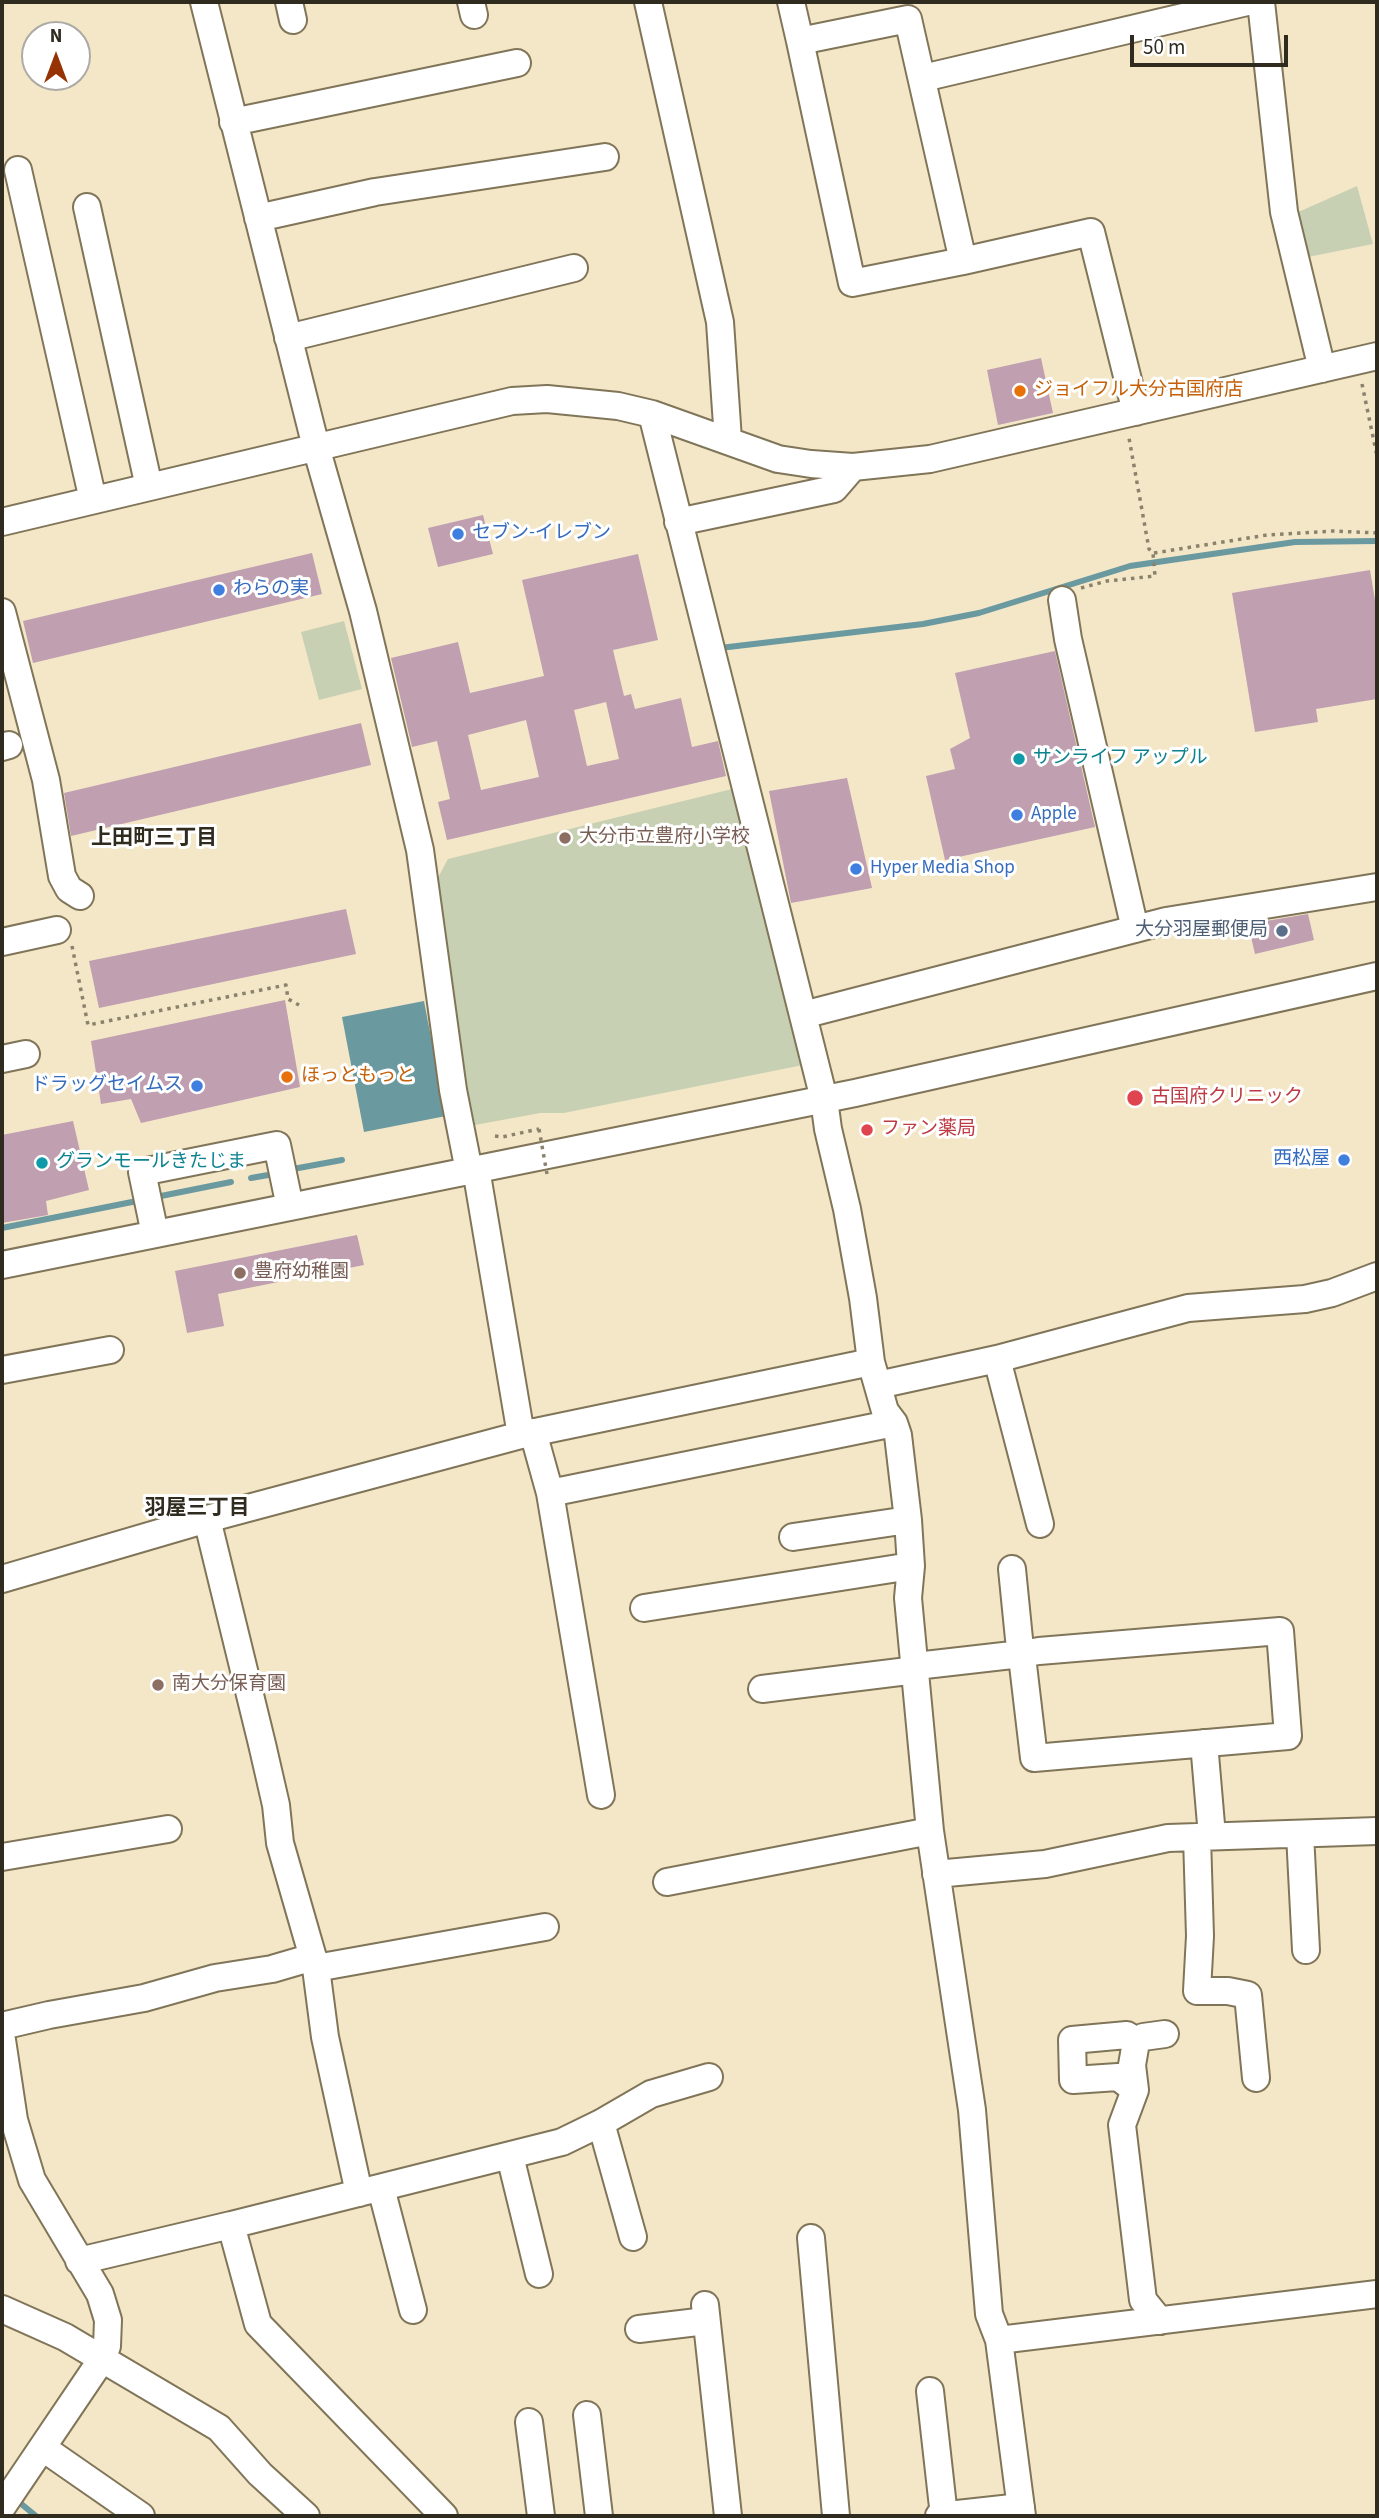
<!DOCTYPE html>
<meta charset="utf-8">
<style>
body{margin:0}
#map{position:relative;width:1379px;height:2518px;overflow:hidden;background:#f4e7c8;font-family:"Source Sans 3",sans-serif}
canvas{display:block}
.frame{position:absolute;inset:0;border:4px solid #302b1f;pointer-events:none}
.north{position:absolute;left:21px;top:21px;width:70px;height:70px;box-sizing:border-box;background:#fff;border:2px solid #acaaa5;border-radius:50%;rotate:0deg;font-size:19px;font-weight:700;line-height:28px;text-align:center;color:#302b1f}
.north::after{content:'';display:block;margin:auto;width:24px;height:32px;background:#973204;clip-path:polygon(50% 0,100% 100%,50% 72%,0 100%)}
.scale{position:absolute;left:1130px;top:35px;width:158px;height:32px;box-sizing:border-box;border:4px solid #302b1f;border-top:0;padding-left:9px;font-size:21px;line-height:24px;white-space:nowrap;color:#302b1f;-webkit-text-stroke:5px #fff;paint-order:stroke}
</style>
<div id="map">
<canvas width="1379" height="2518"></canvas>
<div class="frame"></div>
<div class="north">N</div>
<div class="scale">50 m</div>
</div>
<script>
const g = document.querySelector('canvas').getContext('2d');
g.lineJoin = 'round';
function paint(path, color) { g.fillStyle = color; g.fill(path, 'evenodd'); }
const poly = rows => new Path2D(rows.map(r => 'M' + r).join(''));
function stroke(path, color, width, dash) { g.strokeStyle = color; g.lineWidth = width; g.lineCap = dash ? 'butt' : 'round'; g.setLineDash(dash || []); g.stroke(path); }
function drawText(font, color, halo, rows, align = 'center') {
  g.font = font + ' "Source Sans 3","Noto Sans JP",sans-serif'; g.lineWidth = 6; g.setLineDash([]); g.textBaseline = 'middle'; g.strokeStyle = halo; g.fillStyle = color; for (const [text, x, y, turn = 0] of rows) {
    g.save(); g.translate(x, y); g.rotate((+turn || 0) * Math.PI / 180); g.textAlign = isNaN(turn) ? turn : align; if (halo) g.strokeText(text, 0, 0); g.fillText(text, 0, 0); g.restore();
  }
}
paint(poly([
 [1357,186,1373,244,1308,257,1296,213],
 [344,621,362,689,319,700,301,632],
 [740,787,803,1065,564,1113,540,1113,475,1125,454,1019,434,885,448,859]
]), '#c8d0b3');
paint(poly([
 [424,1001,446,1116,364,1132,342,1017]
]), '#6b99a0');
stroke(poly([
 [720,648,923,624,979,613,1130,566,1295,542,1377,541],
 [293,1169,342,1160],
 [251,1178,274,1174],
 [156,1197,231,1182],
 [2,1228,137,1201],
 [14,2498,36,2516]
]), '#6b99a0', 6);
paint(poly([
 [1041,358,1053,413,998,425,987,370],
 [483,515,493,554,438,567,428,528],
 [312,553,322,594,33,663,23,621],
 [638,554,658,640,613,650,624,696,631,694,635,709,681,698,692,747,718,741,726,776,447,840,438,802,450,799,437,741,412,747,391,658,458,642,470,693,544,676,522,580],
 [606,702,619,759,587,766,574,710],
 [526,720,539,777,481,790,468,735],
 [1370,570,1377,612,1377,699,1316,709,1318,722,1255,732,1232,593],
 [1055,651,1095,827,945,860,926,776,955,769,950,749,970,738,955,673],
 [361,723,371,765,71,836,64,793],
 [847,778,872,888,791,903,769,791],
 [346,909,356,954,99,1008,89,961],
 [1308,914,1314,940,1255,954,1248,924],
 [285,1000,300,1087,141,1123,131,1099,101,1104,91,1041],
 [73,1121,89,1190,46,1201,48,1215,2,1223,2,1135],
 [357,1235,364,1265,218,1294,224,1326,187,1333,175,1271]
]), '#bf9fb0');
const minor = poly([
 [204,2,316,447,363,611,420,850,453,1090,469,1171],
 [289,2,293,20],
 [471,2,474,15],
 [648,2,720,322,728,440],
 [791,2,800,41,908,19,963,261,1091,232,1136,412],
 [1261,2,1284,212,1322,369],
 [800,41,852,283,963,261],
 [923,78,1247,2],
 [233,122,517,63],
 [18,170,93,500],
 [87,207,149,487],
 [258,218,375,192,605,157],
 [288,338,574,268],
 [652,414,824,1099,828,1129,847,1209,863,1298,871,1362,885,1411,894,1423,898,1435,908,1520,911,1566,908,1598,930,1831,972,2110,989,2314,999,2340,1022,2516],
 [2,522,512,401,547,399,618,406,652,414,778,459,811,464,853,467,930,459,1377,356],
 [678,522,834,489,853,467],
 [1062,600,1068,639,1135,929],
 [2,612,46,780,62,876,69,889,80,896],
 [2,747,9,745],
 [2,942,57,930],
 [803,1015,1166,921,1377,887],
 [2,1059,26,1054],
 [476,1169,521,1435],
 [155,1234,142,1172,277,1145,290,1207],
 [2,1265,855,1093,1377,976],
 [997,1359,1040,1524],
 [2,1370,110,1350],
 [878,1385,997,1359,1188,1308,1305,1299,1332,1293,1377,1276],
 [533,1432,550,1493,601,1795],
 [550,1493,894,1423],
 [207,1519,262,1744,276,1805,280,1843,316,1968,325,2037,359,2193],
 [793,1537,908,1520],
 [2,1579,207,1519,521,1435,871,1362],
 [644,1608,911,1566],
 [916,1666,1021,1654,1039,1651,1280,1631,1288,1736,1034,1758,1023,1665,1021,1654,1019,1639,1012,1569],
 [762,1689,916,1670],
 [1204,1743,1212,1836],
 [1300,1834,1306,1950],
 [1197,1837,1200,1936,1197,1991,1228,1991,1248,1995,1256,2078],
 [2,1857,168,1829],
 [936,1874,1045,1864,1168,1838,1377,1831],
 [667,1882,930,1831],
 [316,1968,545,1927],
 [2,2026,49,2015,144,1998,215,1978,272,1969,313,1957],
 [2,2040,14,2120,32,2180,100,2294,108,2320,107,2346,102,2359,2,2507],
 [1136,2042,1143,2037,1165,2034],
 [1135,2090,1118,2077,1073,2080,1072,2040,1127,2035,1136,2042,1132,2065,1135,2090,1122,2125,1143,2300,1160,2321],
 [601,2123,633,2237],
 [510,2156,539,2274],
 [381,2188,413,2310],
 [231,2225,562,2142,601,2123,651,2094,709,2077],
 [811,2238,836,2516],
 [79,2261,231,2225,258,2324,444,2516],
 [705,2305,728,2516],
 [2,2309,65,2337,219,2428,260,2474,306,2516],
 [639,2329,706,2321],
 [999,2340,1377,2294],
 [930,2391,944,2516],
 [587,2415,599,2516],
 [529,2422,541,2516],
 [43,2448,141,2516],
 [939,2516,1021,2507]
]);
stroke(minor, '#807558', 30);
stroke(poly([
 [1362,384,1377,456],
 [1154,553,1267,535,1333,531,1377,533],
 [1081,588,1107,581,1155,576,1153,553,1149,549,1129,438],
 [72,946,88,1025,286,985,288,999,299,1005],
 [495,1136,502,1137,539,1129]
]), '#8a826d', 3.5, [3.5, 5]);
stroke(minor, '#fff', 26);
stroke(poly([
 [539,1129,547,1174]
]), '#8a826d', 3.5, [3.5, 5]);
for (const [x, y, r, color] of [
 [1020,391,7,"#e8710a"],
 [458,534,7,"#3f7fe0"],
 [219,590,7,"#3f7fe0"],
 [1019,759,7,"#0f9aa8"],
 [1017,815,7,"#3f7fe0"],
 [565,838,7,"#8d6e63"],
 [856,869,7,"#3f7fe0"],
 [1282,931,7,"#5c6f8a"],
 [287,1077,7,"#e8710a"],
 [197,1086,7,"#3f7fe0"],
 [1135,1098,9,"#e0444e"],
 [867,1130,7,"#e0444e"],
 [1344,1160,7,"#3f7fe0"],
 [42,1163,7,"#0f9aa8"],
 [240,1273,7,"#8d6e63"],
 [158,1685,7,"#8d6e63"]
]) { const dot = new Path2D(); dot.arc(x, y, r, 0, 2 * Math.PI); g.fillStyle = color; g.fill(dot); stroke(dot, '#fff', 2.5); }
drawText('19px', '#c56008', '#fff', [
 ["ジョイフル大分古国府店",1034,391],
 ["ほっともっと",301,1077]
], 'left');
drawText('19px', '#366cbe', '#fff', [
 ["セブン-イレブン",472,534],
 ["わらの実",233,590],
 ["Apple",1031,815],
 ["Hyper Media Shop",870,869],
 ["ドラッグセイムス",183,1086,"right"],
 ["西松屋",1330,1160,"right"]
], 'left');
drawText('19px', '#0d838f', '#fff', [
 ["サンライフ アップル",1033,759],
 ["グランモールきたじま",56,1163]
], 'left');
drawText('19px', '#785e54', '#fff', [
 ["大分市立豊府小学校",579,838],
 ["豊府幼稚園",254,1273],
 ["南大分保育園",172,1685]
], 'left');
drawText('19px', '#4e5e75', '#fff', [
 ["大分羽屋郵便局",1268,931]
], 'right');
drawText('19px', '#be3a42', '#fff', [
 ["古国府クリニック",1151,1098],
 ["ファン薬局",881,1130]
], 'left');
drawText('bold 21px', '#302b1f', '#fff', [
 ["上田町三丁目",154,839],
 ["羽屋三丁目",197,1509]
]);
</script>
